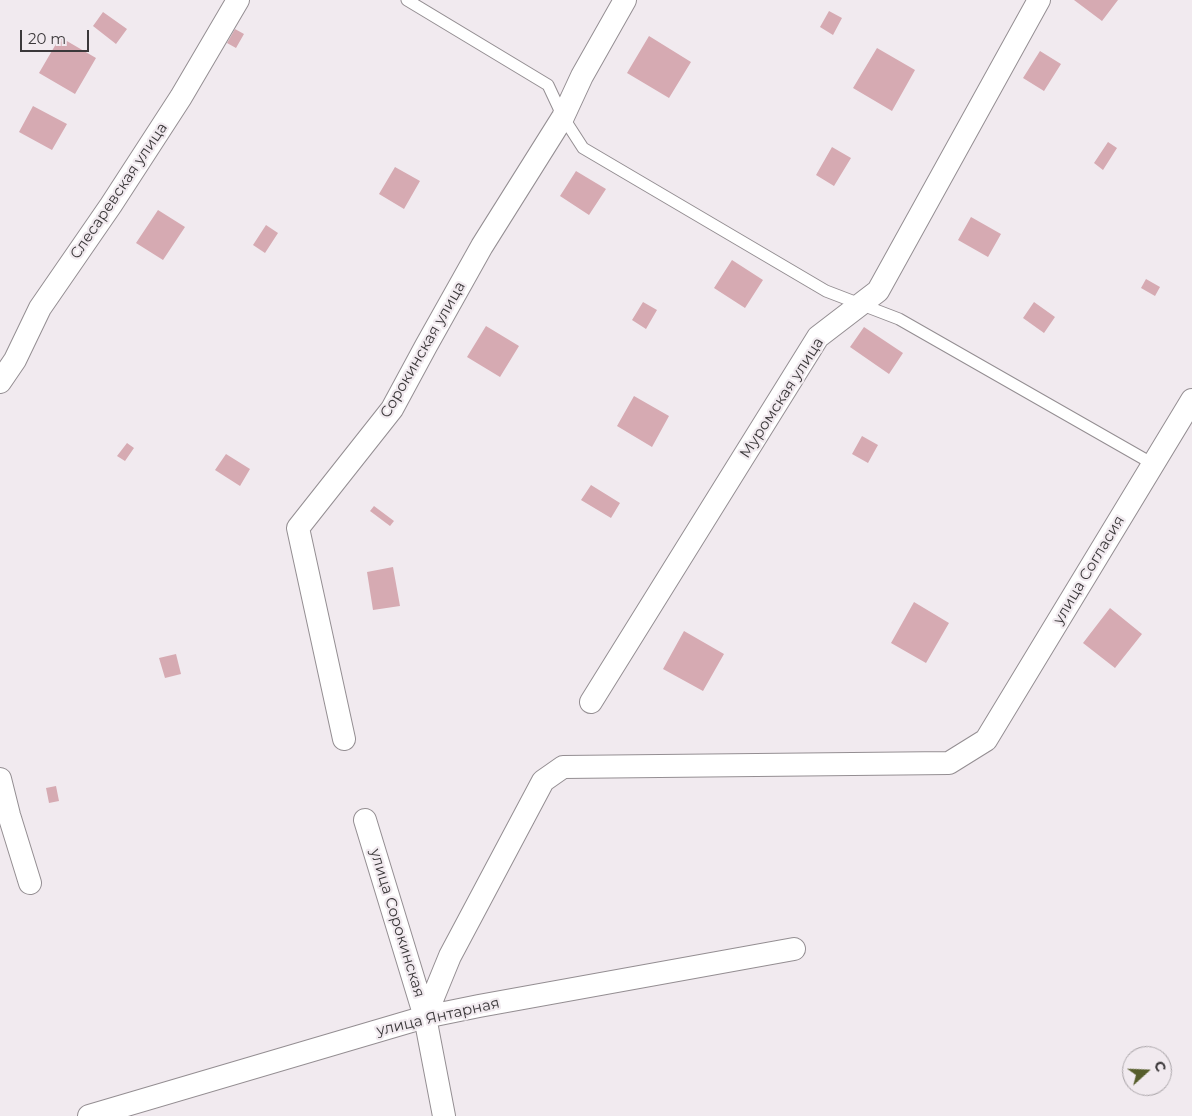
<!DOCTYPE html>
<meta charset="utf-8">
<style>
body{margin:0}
#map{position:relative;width:1192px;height:1116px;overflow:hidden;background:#f1eaef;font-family:Montserrat,sans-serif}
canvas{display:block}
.north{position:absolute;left:1122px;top:1046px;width:50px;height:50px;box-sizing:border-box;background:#f1eaef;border:1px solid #a8a3a7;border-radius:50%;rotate:70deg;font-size:14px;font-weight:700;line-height:20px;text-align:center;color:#3b383a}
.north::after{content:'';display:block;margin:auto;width:18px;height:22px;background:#565d2b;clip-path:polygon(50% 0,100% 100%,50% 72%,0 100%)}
.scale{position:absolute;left:20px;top:30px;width:69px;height:22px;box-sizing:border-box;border:2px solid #3b383a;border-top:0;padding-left:6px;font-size:15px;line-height:18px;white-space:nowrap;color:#3b383a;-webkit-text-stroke:4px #f1eaef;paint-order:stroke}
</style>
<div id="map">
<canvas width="1192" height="1116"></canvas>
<div class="north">С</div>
<div class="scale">20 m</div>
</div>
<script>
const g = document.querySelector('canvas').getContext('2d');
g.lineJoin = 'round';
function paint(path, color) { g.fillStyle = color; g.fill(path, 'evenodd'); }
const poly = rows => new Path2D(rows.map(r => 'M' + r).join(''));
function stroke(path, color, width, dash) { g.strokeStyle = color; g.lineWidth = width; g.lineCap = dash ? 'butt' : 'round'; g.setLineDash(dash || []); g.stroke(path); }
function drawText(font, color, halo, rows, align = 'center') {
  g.font = font + ' Montserrat,sans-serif'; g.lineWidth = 4.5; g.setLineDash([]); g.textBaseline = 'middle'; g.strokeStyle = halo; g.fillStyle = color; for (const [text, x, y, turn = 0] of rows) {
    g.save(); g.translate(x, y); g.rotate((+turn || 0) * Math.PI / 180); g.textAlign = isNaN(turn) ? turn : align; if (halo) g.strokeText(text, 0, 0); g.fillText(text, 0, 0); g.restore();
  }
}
paint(poly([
 [1074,0,1118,0,1102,21],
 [829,11,842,18,833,35,820,27],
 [103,12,127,29,116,44,93,26],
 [235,29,244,34,236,48,227,43],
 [649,36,691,62,669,98,627,73],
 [60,37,96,58,75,94,39,73],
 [877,48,915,70,892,111,853,88],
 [1040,51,1061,64,1044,91,1023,78],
 [33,106,67,124,52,150,19,132],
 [1108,142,1117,148,1103,170,1094,163],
 [832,147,851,158,834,186,816,175],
 [395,167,420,181,404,209,379,194],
 [576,171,606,189,589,215,560,196],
 [158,210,185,227,163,260,136,243],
 [971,217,1001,234,988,257,958,240],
 [266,225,278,233,265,253,253,245],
 [732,260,763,280,745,308,714,288],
 [1146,279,1160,287,1155,296,1141,288],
 [643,302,657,310,646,329,632,320],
 [1034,302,1055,317,1044,333,1023,318],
 [486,326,519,346,500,377,467,357],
 [864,327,903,353,889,374,850,347],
 [634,396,669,416,652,447,617,426],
 [862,436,878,445,868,463,852,454],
 [127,443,134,448,125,461,117,456],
 [226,454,250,469,240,486,215,470],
 [591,485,620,503,611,518,581,500],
 [374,506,394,521,390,526,370,511],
 [393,567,400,606,373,610,367,572],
 [914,602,949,623,926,663,891,643],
 [1110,608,1142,634,1115,668,1083,643],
 [684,631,724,654,703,691,663,669],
 [176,654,181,674,165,678,159,658],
 [56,786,59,801,49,803,46,788]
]), '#d6aab2');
const lane = poly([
 [407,0,548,85,563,117,583,148,826,291,899,319,1153,464]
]);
const street = poly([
 [0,382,15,360,40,308,111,205,181,97,238,0],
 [591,702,818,337,878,291,1039,0],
 [344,739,298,528,392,409,426,346,482,246,563,117,582,76,625,0],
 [0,779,9,815,30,883],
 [365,820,425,1017,444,1116],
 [425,1017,450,956,543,781,563,767,949,763,986,740,1192,400],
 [89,1116,425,1017,479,1006,794,949]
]);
stroke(lane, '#948e92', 13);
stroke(street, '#948e92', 24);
stroke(lane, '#fff', 11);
stroke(street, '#fff', 22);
drawText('15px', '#3b383a', '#f1eaef', [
 ["Слесаревская улица",119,191,-56],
 ["Сорокинская улица",423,350,-60],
 ["Муромская улица",782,398,-57],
 ["улица Согласия",1089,570,-59],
 ["улица Сорокинская",397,923,73],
 ["улица Янтарная",438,1017,-13]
]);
</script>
